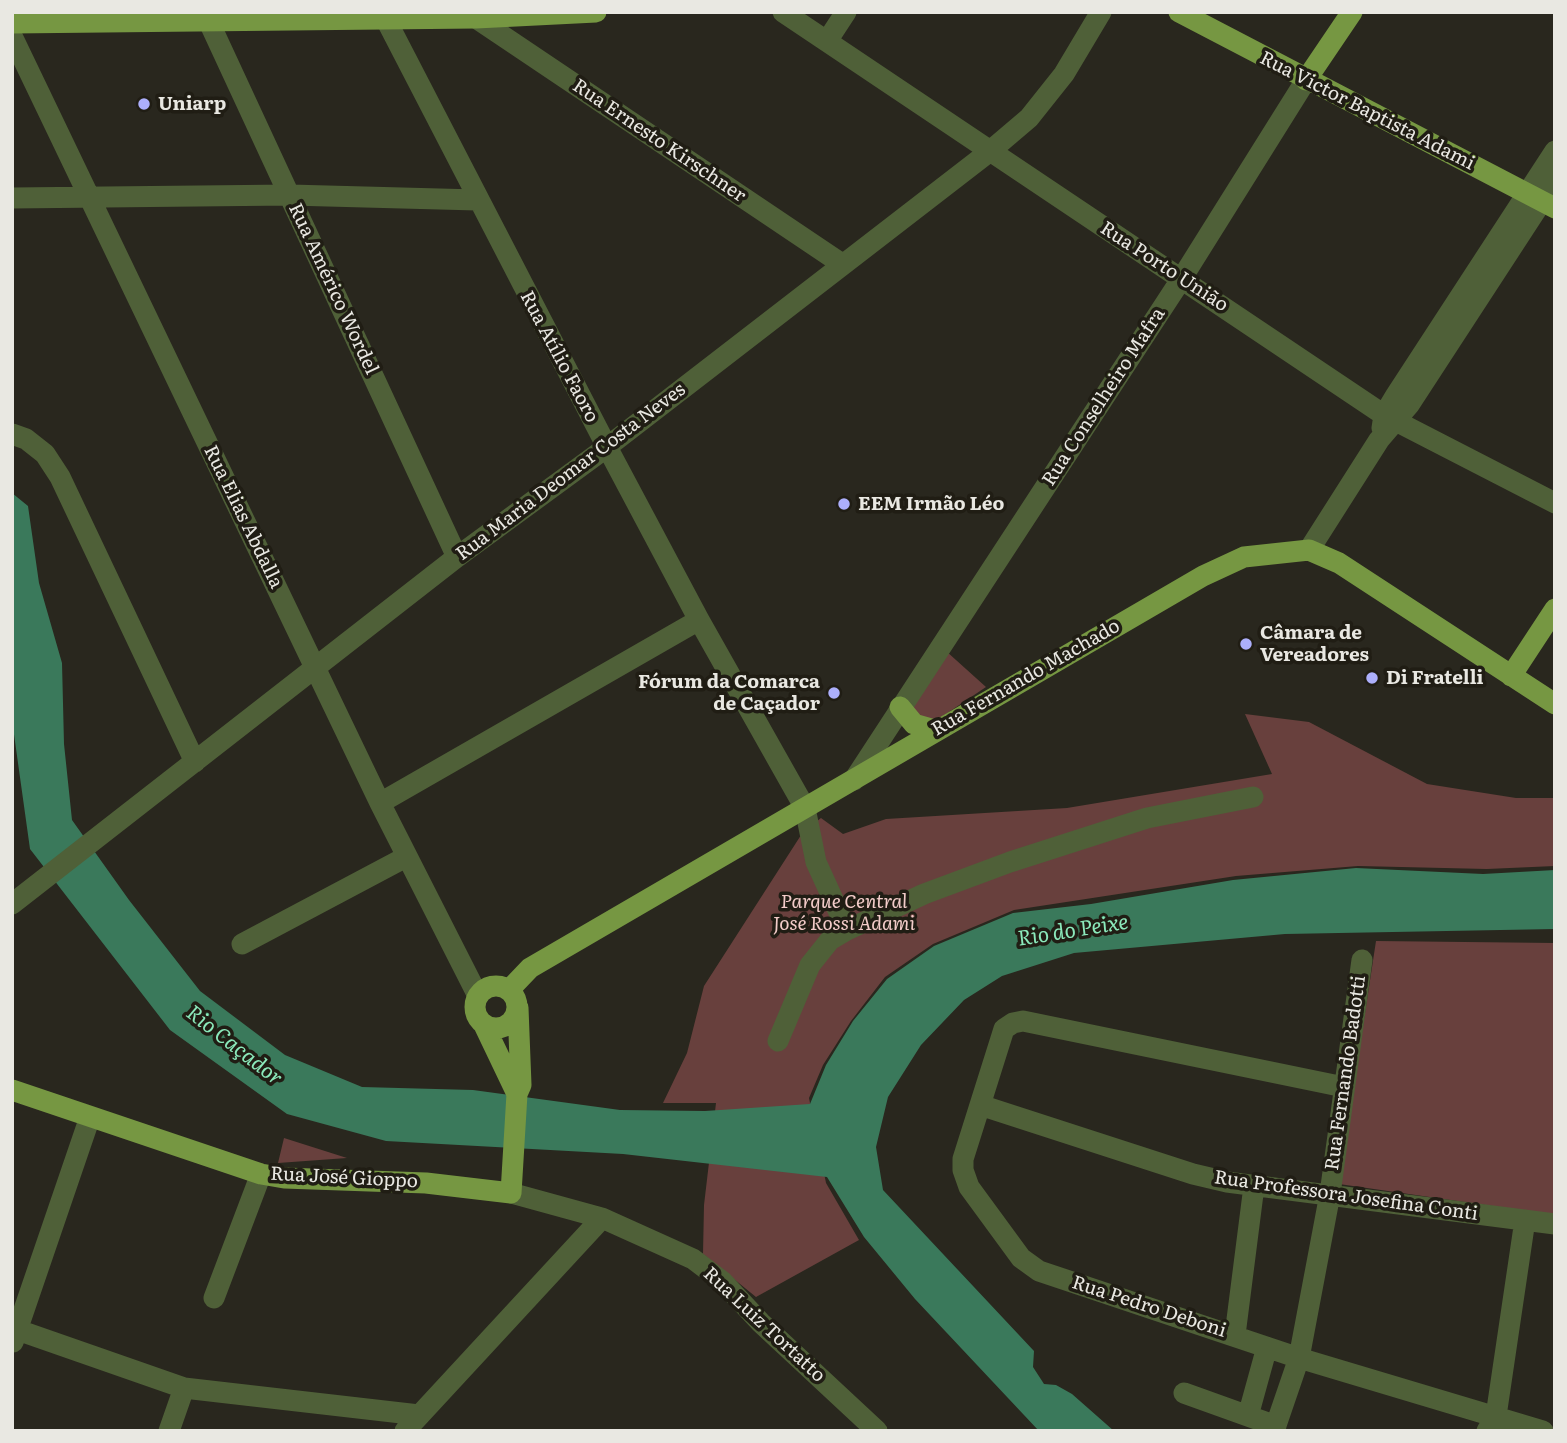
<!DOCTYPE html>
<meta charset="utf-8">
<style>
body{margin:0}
#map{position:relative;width:1567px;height:1443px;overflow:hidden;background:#29271e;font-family:Literata,serif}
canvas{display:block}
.frame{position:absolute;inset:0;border:14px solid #e9e8e2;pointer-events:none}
</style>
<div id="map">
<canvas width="1567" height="1443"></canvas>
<div class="frame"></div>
</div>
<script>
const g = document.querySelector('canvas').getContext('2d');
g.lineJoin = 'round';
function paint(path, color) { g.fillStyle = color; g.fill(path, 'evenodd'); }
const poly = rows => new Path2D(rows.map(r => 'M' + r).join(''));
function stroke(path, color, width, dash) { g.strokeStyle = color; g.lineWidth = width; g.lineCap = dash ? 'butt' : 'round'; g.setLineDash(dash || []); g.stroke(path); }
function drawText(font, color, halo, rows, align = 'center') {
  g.font = font + ' Literata,serif'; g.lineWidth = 7; g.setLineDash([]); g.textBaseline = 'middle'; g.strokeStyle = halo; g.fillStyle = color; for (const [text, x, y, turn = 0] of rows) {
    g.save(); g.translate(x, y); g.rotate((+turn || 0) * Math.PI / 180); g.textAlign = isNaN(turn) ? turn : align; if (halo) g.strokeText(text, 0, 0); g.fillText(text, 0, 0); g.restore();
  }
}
paint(poly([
 [946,651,986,687,934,722,919,724,911,702],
 [1245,714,1309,722,1427,784,1516,798,1555,798,1555,866,1487,869,1358,866,1236,876,1014,910,933,944,885,977,851,1021,823,1065,809,1098,826,1183,859,1240,756,1297,703,1254,704,1205,716,1103,663,1103,687,1053,704,986,803,832,821,818,843,834,886,819,1067,808,1272,774],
 [1376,941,1555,943,1555,1215,1339,1184],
 [284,1138,347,1158,278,1163]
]), '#68403d');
paint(poly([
 [12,493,28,506,39,583,62,663,64,744,72,820,129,900,200,991,285,1055,362,1087,473,1090,620,1110,705,1111,810,1104,826,1065,853,1021,887,979,934,946,1013,913,1091,904,1233,880,1356,868,1483,874,1555,870,1555,929,1285,934,1074,953,1002,976,964,1000,921,1045,888,1097,876,1147,883,1190,1034,1351,1033,1367,1044,1384,1056,1385,1072,1394,1114,1431,1039,1431,915,1299,864,1237,827,1177,623,1154,386,1141,287,1114,170,1030,30,849,12,720]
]), '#3a795b');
stroke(poly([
 [382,12,607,447,699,620,805,808,816,862,847,930],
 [783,12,1384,415,1555,503],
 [476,18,842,264],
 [209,22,457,557],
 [12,36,380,803,478,996],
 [827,41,846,12],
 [12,198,290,195,477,200],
 [1382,428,1384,415,1396,395,1555,151],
 [12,434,26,439,45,454,60,477,195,762],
 [1309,550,1379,440,1409,405,1555,181],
 [854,780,1182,278,1306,80],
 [380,803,699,620],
 [12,904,457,557,607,447,989,152,1029,118,1064,74,1101,12],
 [242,944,406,857],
 [778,1041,810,965,830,940,847,930,924,894,1010,862,1147,818,1253,797],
 [1344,1087,1023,1021,1013,1023,1004,1029,963,1159,963,1170,969,1187,1021,1258,1039,1271,1299,1358,1543,1431],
 [980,1105,1193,1174,1227,1182,1555,1224],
 [511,1193,602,1218,693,1259,722,1281,761,1323,877,1431],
 [214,1298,261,1174],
 [12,1328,184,1388,419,1415],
 [1235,1335,1254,1186],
 [13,1342,90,1117],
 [1184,1393,1276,1426],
 [1248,1416,1267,1347],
 [169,1431,184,1388],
 [405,1431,602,1218],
 [1274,1431,1299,1358,1330,1194,1362,960],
 [1487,1431,1496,1416,1525,1220]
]), '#4f6038', 21);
stroke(poly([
 [1179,12,1555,208],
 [12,23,476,18,596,12],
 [1306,80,1352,12],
 [1511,676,1555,609],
 [900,707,914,724,935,730],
 '475 1007a21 21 0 1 1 42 0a21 21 0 1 1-42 0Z',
 [509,990,530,968,1203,576,1244,557,1309,550,1339,563,1555,704],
 [484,1025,517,1094],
 [12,1090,261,1174,284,1178,426,1183,511,1193,517,1094,521,1085,518,1008]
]), '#769742', 21);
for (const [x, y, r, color] of [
 [144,104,7,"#acaffb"],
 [844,504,7,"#acaffb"],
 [1246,644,7,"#acaffb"],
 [1372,678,7,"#acaffb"],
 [834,693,7,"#acaffb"]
]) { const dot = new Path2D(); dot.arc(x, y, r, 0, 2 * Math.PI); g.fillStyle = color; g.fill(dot); stroke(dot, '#201d14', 2.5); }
drawText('bold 19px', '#e9e8e2', '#201d14', [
 ["Uniarp",158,104],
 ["EEM Irmão Léo",858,504],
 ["Câmara de",1260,633],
 ["Vereadores",1260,655],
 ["Di Fratelli",1386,678],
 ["Fórum da Comarca",820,682,"right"],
 ["de Caçador",820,704,"right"]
], 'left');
drawText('19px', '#e9e8e2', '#201d14', [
 ["Rua Victor Baptista Adami",1367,111,27],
 ["Rua Ernesto Kirschner",659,141,34],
 ["Rua Porto União",1164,267,33],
 ["Rua Américo Wordel",333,289,65],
 ["Rua Atílio Faoro",559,357,62],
 ["Rua Conselheiro Mafra",1104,397,-57],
 ["Rua Maria Deomar Costa Neves",571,472,-37],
 ["Rua Elias Abdalla",243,517,64],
 ["Rua Fernando Machado",1026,678,-30],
 ["Rua Fernando Badotti",1346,1073,-82],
 ["Rua José Gioppo",344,1178,3],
 ["Rua Professora Josefina Conti",1346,1196,8],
 ["Rua Pedro Deboni",1149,1307,18],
 ["Rua Luiz Tortatto",764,1325,43]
]);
drawText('italic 19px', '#f3ccc9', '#201d14', [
 ["Parque Central",844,902],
 ["José Rossi Adami",844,924]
]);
drawText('italic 21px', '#8be9bb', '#201d14', [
 ["Rio do Peixe",1073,931,-9],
 ["Rio Caçador",234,1046,38]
]);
</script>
